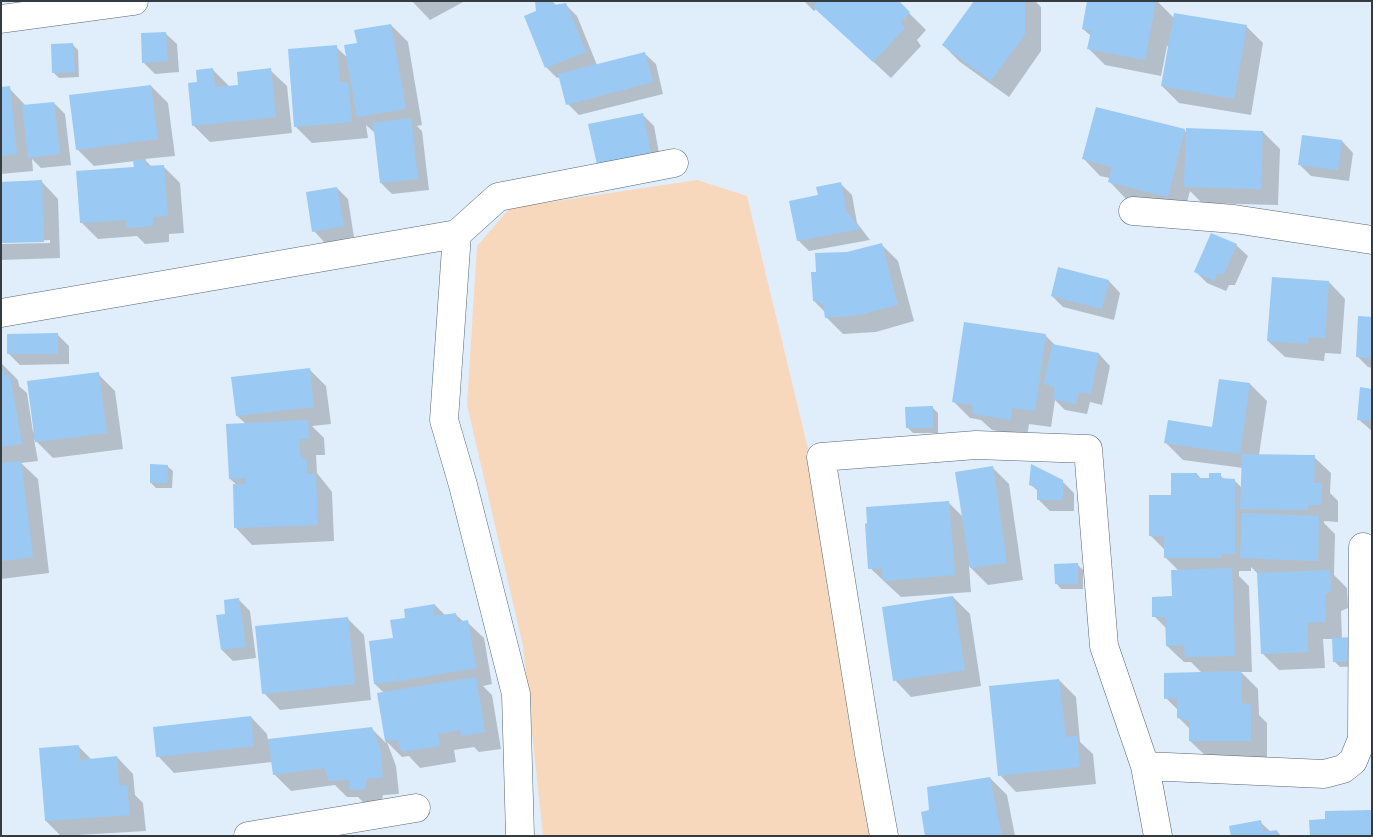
<!DOCTYPE html>
<style>
body{margin:0}
#map{position:relative;width:1373px;height:837px;overflow:hidden;background:#e0eefc;font-family:"Varela Round",sans-serif}
canvas{display:block}
.frame{position:absolute;inset:0;border:2px solid #343b41;pointer-events:none}
</style>
<div id="map">
<canvas width="1373" height="837"></canvas>
<div class="frame"></div>
</div>
<script>
const g = document.querySelector('canvas').getContext('2d');
g.lineJoin = 'round';
function paint(path, color) { g.fillStyle = color; g.fill(path, 'evenodd'); }
const poly = rows => new Path2D(rows.map(r => 'M' + r).join(''));
function stroke(path, color, width, dash) { g.strokeStyle = color; g.lineWidth = width; g.lineCap = dash ? 'butt' : 'round'; g.setLineDash(dash || []); g.stroke(path); }
paint(poly([
 [697,180,747,196,809,453,870,836,543,836,523,646,467,405,477,246,510,208]
]), '#f7d8bc');
paint(poly([
 [412,1,465,1,430,20],
 [536,1,552,1,557,6,566,5,577,16,597,65,644,53,656,64,663,94,579,115,568,104,561,77,557,78,546,67],
 [804,1,897,1,926,30,917,40,921,46,891,78,816,9,814,11],
 [975,1,1035,1,1041,7,1041,51,1009,97,960,62,943,45],
 [1100,1,1157,1,1174,18,1246,26,1263,43,1251,115,1179,103,1162,86,1169,46,1167,46,1161,76,1105,65,1089,49,1091,36,1083,29],
 [391,25,408,42,422,125,417,126,422,131,429,190,392,194,381,183,375,133,366,125,368,138,312,143,296,127,336,47,348,58,358,44],
 [165,33,177,44,179,72,155,74,143,62],
 [73,45,78,50,79,77,59,78,53,72],
 [212,69,229,86,239,86,270,70,287,86,292,133,210,142,193,125,198,83],
 [151,86,168,103,175,156,144,159,152,167,163,166,180,183,184,233,169,234,169,242,145,244,137,236,98,239,81,222,135,168,135,161,94,166,77,149],
 [1,88,9,88,26,106,54,103,65,114,71,165,41,168,32,159,33,171,1,174],
 [642,114,654,126,662,169,590,125],
 [1184,130,1187,133,1263,132,1280,149,1278,205,1202,203,1190,191,1184,213,1126,199,1110,182,1110,178,1100,176,1084,159],
 [1342,141,1353,153,1349,181,1311,176,1300,165],
 [42,182,58,199,60,258,1,260,1,244,50,243,50,240,1,242],
 [841,184,852,195,857,223,870,240,809,251,798,240,819,196],
 [337,188,348,199,354,237,325,243,314,231],
 [881,244,898,261,914,321,876,332,843,334,826,317,825,312,814,301,817,274,847,254],
 [1236,245,1248,256,1235,285,1229,285,1226,291,1207,283,1196,272],
 [1059,269,1109,281,1120,293,1114,320,1063,307,1052,296],
 [1329,282,1345,299,1341,354,1325,353,1324,361,1285,357,1268,341],
 [1372,319,1372,368,1368,367,1357,356],
 [57,334,69,346,69,364,20,365,9,354],
 [1045,335,1056,346,1099,354,1110,366,1102,405,1090,402,1087,414,1065,410,1055,400,1051,427,1029,424,1027,436,992,430,981,420,970,418,954,402],
 [1,363,18,380,19,386,27,393,33,432,98,374,115,391,123,449,53,458,34,439,38,461,21,463,38,479,49,573,1,579],
 [309,369,326,386,331,424,312,426,324,438,325,455,316,455,317,473,332,492,334,541,252,545,236,528,237,485,230,479,246,424,237,416],
 [1220,380,1250,384,1267,401,1259,455,1314,457,1331,473,1330,493,1338,501,1338,522,1324,521,1324,523,1335,534,1334,575,1347,588,1348,608,1341,611,1342,639,1362,666,1340,667,1334,661,1333,639,1323,639,1325,668,1279,670,1262,653,1259,575,1251,567,1251,571,1239,571,1239,576,1249,586,1252,672,1241,672,1258,689,1259,715,1267,723,1267,757,1207,757,1190,741,1190,729,1178,717,1178,710,1166,698,1202,673,1191,662,1184,662,1167,646,1167,629,1154,616,1173,598,1179,571,1165,557,1165,550,1150,535,1172,496,1197,474,1202,480,1210,480,1220,475,1225,480,1234,480,1242,488,1243,468,1183,460,1166,443,1214,428],
 [1372,390,1372,431,1358,419],
 [932,407,938,413,938,433,913,433,908,428],
 [167,466,173,471,172,488,156,488,151,483],
 [993,468,1009,484,1023,580,988,585,969,566,971,592,901,597,870,568,948,502,963,517],
 [1062,481,1074,493,1074,511,1050,511,1039,500,1039,492,1030,484],
 [1078,565,1083,570,1083,589,1061,589,1056,583],
 [953,597,970,614,981,686,911,697,895,680],
 [239,600,250,611,256,658,233,661,222,650,227,615],
 [435,605,446,616,455,614,464,622,467,622,484,638,492,684,483,686,492,695,501,749,479,752,474,747,454,750,456,762,420,768,409,756,402,757,387,742,396,766,399,794,383,795,381,806,368,807,358,797,347,797,335,785,291,791,274,774,272,762,174,773,158,756,251,717,267,734,268,740,371,728,386,743,378,694,384,693,375,684,370,642,394,639,407,619,406,610],
 [347,618,364,635,371,700,280,710,264,693],
 [1059,680,1076,697,1080,742,1093,754,1096,784,1016,792,1000,775],
 [78,746,92,760,117,757,133,774,135,795,143,803,146,831,61,836,46,821],
 [990,778,1007,795,1015,836,927,836,931,810],
 [1260,822,1271,832,1277,831,1281,836,1232,836]
]), '#0003');
paint(poly([
 [535,1,552,1,554,5,566,3,586,52,545,68,524,16,536,11],
 [818,1,899,1,910,12,901,22,905,28,873,62,813,7],
 [974,1,1025,1,1025,34,991,81,942,45],
 [1087,1,1156,1,1145,60,1087,49,1091,31,1082,29],
 [1174,13,1247,25,1234,99,1161,86],
 [391,24,406,109,357,117,344,45,357,43,354,30],
 [166,32,168,61,142,63,141,33],
 [73,43,75,72,52,73,51,44],
 [337,45,340,82,348,82,352,122,294,127,288,49],
 [645,52,653,82,566,105,558,74],
 [213,68,215,87,238,85,237,72,271,68,276,117,192,126,188,83,197,82,196,70],
 [151,85,158,139,76,150,69,95],
 [10,86,17,154,1,156,1,87],
 [54,102,60,154,28,158,22,105],
 [1096,107,1185,129,1168,197,1108,182,1112,167,1082,159],
 [643,113,652,158,598,169,588,124],
 [411,118,418,179,380,183,373,123],
 [1186,128,1263,131,1261,189,1184,187],
 [1302,135,1342,140,1338,170,1298,165],
 [146,159,146,166,164,165,168,216,153,217,153,226,127,228,126,220,80,223,76,171,134,167,133,160],
 [42,180,44,242,1,243,1,182],
 [841,182,846,210,860,229,797,241,789,201,818,195,816,187],
 [337,187,344,226,312,232,306,192],
 [1211,233,1237,244,1224,274,1217,274,1215,281,1194,272],
 [882,243,898,305,859,315,825,318,823,304,813,301,811,272,816,272,815,253,847,252],
 [1058,267,1109,280,1102,309,1051,296],
 [1272,277,1329,281,1325,338,1309,337,1308,344,1267,341],
 [1358,316,1372,317,1372,358,1356,357],
 [964,322,1046,334,1035,411,1012,408,1011,420,973,414,972,405,952,402],
 [58,333,58,354,7,354,7,334],
 [1052,344,1099,353,1091,394,1079,392,1076,404,1053,399,1055,387,1044,384],
 [1,363,5,376,10,375,22,444,1,447],
 [310,368,314,407,236,416,231,377],
 [99,372,107,433,35,442,27,381],
 [1219,379,1250,383,1240,454,1164,443,1168,420,1212,427],
 [1360,387,1372,389,1372,421,1357,420],
 [933,406,933,428,906,428,905,407],
 [308,420,309,439,299,439,300,455,307,461,307,474,316,474,318,525,234,528,233,484,246,484,246,478,229,479,226,424],
 [1242,454,1315,455,1314,483,1322,483,1321,505,1308,505,1308,510,1240,509],
 [21,461,33,557,1,561,1,463],
 [150,464,168,465,167,483,150,483],
 [1031,464,1063,480,1063,500,1037,500,1037,488,1029,485],
 [993,466,1007,563,970,568,955,472],
 [1171,473,1197,473,1197,478,1209,478,1209,473,1221,473,1221,478,1235,479,1235,554,1222,554,1222,558,1164,558,1164,536,1149,536,1149,495,1171,495],
 [949,501,955,575,883,581,882,568,868,569,865,524,867,523,866,507],
 [1242,513,1319,516,1318,561,1240,558],
 [1078,563,1078,584,1055,584,1054,564],
 [1232,568,1235,656,1185,657,1184,645,1166,646,1165,617,1152,617,1152,597,1172,596,1171,570],
 [1330,570,1331,591,1325,594,1326,622,1307,623,1308,652,1261,654,1257,573],
 [953,596,965,670,893,681,882,607],
 [239,598,246,647,221,650,216,615,225,614,224,600],
 [435,604,434,616,456,613,457,622,468,620,476,668,400,681,398,672,399,681,374,684,369,641,393,638,390,620,405,618,404,609],
 [348,617,355,684,262,694,255,626],
 [1356,637,1357,661,1333,662,1332,638],
 [1241,671,1242,703,1251,705,1251,741,1189,741,1189,721,1177,718,1177,698,1164,699,1164,673],
 [476,677,485,732,461,736,460,730,438,734,440,746,402,752,397,740,385,741,377,693],
 [1059,679,1066,737,1077,736,1080,767,998,776,989,686],
 [251,716,254,746,156,757,153,727],
 [372,727,380,748,383,777,367,779,364,790,350,790,349,780,329,781,324,768,273,775,268,739],
 [79,745,80,760,117,756,119,786,127,785,130,815,45,821,39,748],
 [990,777,1002,836,925,836,921,812,929,810,927,787],
 [1372,810,1372,836,1310,836,1309,820,1325,819,1325,811],
 [1261,820,1263,832,1277,830,1278,836,1231,836,1229,826]
]), '#9ac9f3');
const street = poly([
 [1,19,134,1],
 [1133,211,1234,219,1372,240],
 [457,234,444,420,463,485,516,694,520,836],
 [1,313,457,234,498,197,674,163],
 [1145,766,1324,774,1343,769,1353,761,1362,739,1363,547],
 [248,836,416,808],
 [884,836,869,754,821,457,976,445,1088,449,1104,646,1145,766,1158,836]
]);
stroke(street, '#556573', 29);
stroke(street, '#fff', 28);
</script>
